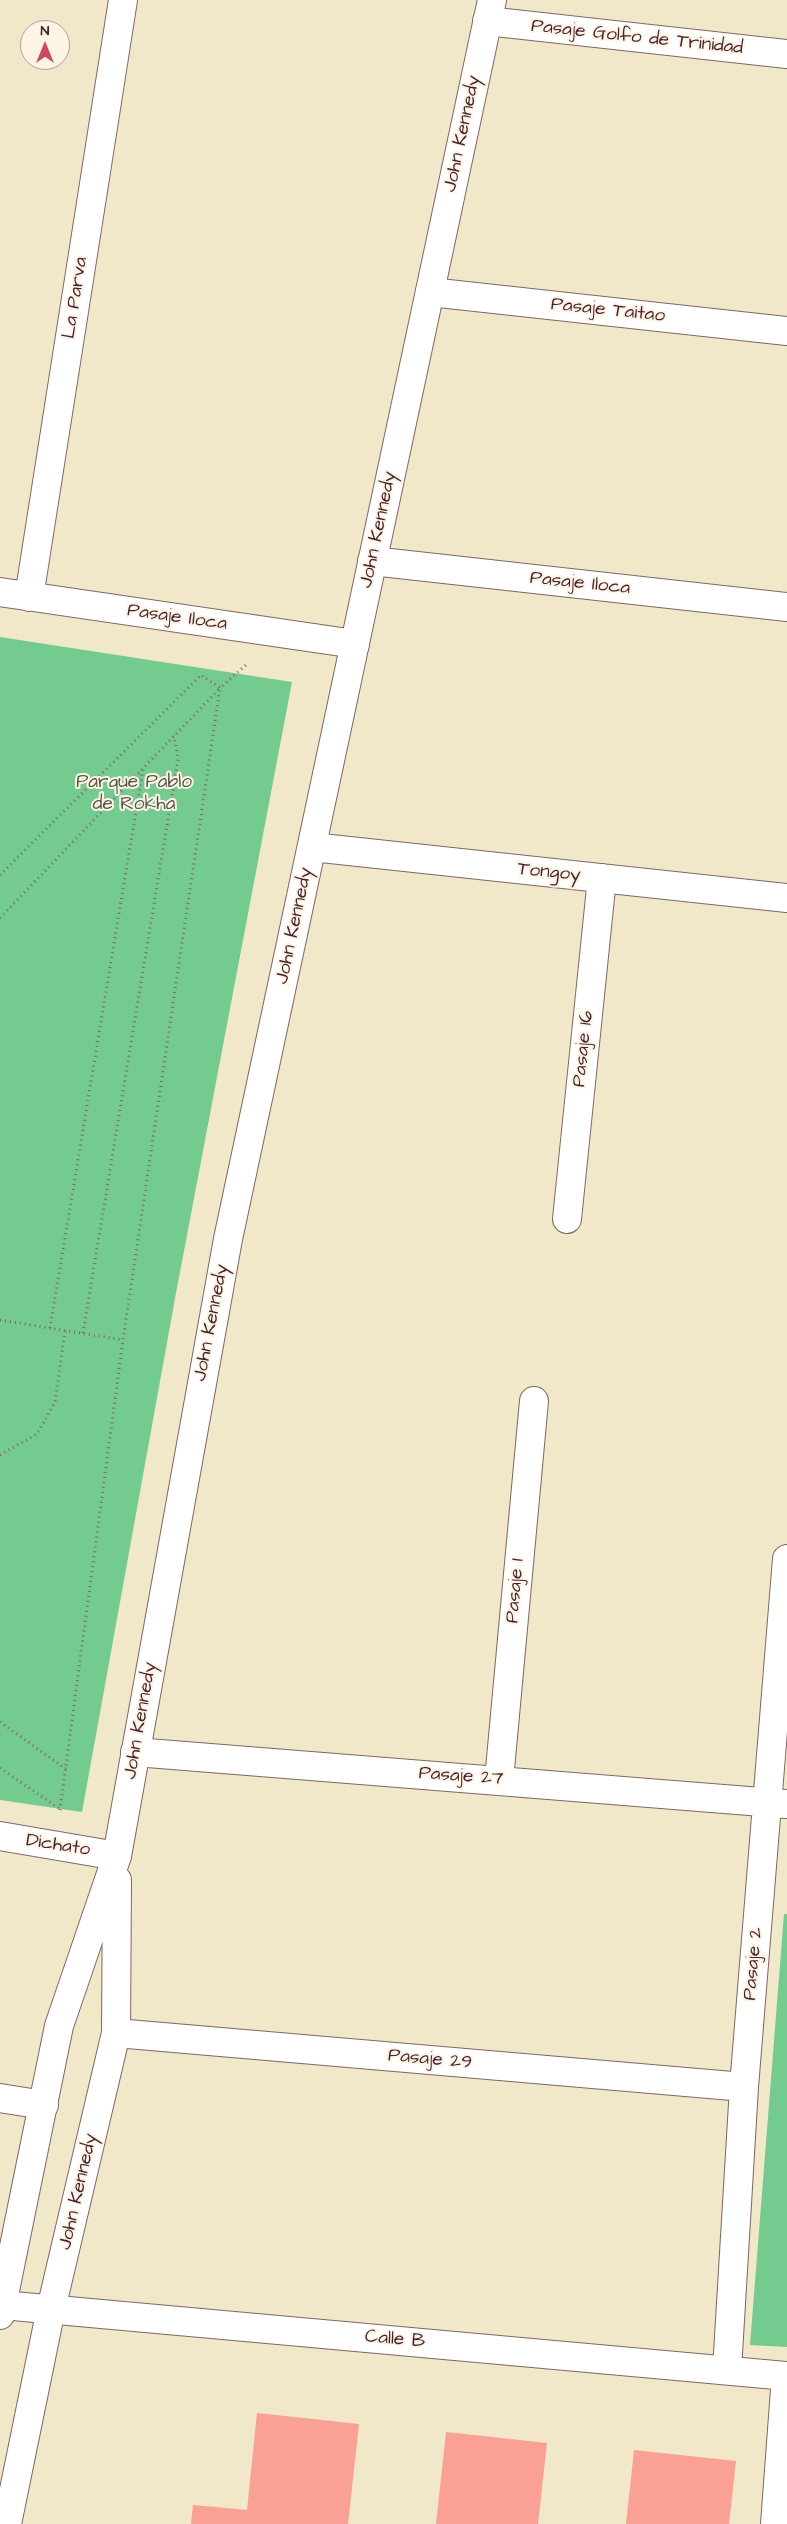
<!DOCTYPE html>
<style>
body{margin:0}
#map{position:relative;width:787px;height:2524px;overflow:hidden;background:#f1e7c9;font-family:"Architects Daughter",sans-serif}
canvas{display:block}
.north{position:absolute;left:20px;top:20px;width:50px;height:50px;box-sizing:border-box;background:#fcf5e5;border:1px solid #b59f9b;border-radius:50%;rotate:0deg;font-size:14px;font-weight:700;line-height:20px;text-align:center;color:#4a1f2b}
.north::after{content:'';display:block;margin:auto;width:18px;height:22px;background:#d1495b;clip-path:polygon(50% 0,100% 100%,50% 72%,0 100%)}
</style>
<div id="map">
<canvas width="787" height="2524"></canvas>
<div class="north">N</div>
</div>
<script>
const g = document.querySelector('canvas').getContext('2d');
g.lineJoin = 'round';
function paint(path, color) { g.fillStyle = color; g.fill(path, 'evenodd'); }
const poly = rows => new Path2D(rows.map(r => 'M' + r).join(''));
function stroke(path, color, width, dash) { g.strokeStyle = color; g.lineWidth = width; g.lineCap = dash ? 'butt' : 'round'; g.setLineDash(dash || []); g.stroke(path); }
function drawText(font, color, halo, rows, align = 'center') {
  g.font = font + ' "Architects Daughter",sans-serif'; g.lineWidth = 4; g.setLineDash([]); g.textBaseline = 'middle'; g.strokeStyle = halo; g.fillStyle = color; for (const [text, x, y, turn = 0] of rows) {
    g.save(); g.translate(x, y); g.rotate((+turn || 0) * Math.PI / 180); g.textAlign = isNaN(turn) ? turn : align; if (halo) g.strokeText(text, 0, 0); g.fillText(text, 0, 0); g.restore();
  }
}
paint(poly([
 [0,637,292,682,176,1293,82,1812,0,1800],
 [784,1914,787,1914,787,2347,750,2345]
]), '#74cb90');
paint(poly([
 [257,2413,359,2424,348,2524,191,2524,193,2505,247,2510],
 [446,2432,547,2443,538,2524,436,2524],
 [634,2450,736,2461,729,2524,626,2524]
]), '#faa095');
const minor = poly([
 [487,21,787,54],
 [430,292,787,331],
 [372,561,787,607],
 [0,592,355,644],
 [29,597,123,0],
 [312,847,787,898],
 [567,1219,602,878],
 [135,1752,787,1804],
 [499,1780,534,1401],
 [0,1836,117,1856],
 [116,2033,744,2087],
 [0,2098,44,2105],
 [2,2305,787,2376],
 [727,2370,744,2087,787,1559],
 [775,2524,786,2376]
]);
const tertiary = poly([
 [0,2315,59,2026,117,1856,228,1239,492,0],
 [7,2524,51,2309,116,2033,117,1880]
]);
stroke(minor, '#846562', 30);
stroke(tertiary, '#846562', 30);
stroke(poly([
 [0,875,201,675,220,688,247,664],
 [0,918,220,688],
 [0,1320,123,1340],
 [50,1328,143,769],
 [83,1333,178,759,174,736],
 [0,1455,37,1434,55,1402,65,1331],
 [0,1722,66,1769],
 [0,1768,60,1809],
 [60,1810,123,1340,220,688]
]), '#846562', 3, [1, 4]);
stroke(minor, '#fff', 28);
stroke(tertiary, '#fff', 28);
drawText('19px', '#4a1f2b', '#fcf5e5', [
 ["Pasaje Golfo de Trinidad",637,38,6],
 ["John Kennedy",463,134,-78],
 ["La Parva",76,298,-81],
 ["Pasaje Taitao",608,311,6],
 ["John Kennedy",379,530,-78],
 ["Pasaje Iloca",580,584,6],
 ["Pasaje Iloca",177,618,8],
 ["Tongoy",549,873,6],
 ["John Kennedy",295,926,-78],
 ["Pasaje 16",584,1049,-84],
 ["John Kennedy",212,1323,-79],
 ["Pasaje 1",516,1591,-85],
 ["John Kennedy",141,1721,-80],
 ["Pasaje 27",461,1777,4],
 ["Dichato",58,1846,9],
 ["Pasaje 2",754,1964,-85],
 ["Pasaje 29",430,2060,5],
 ["John Kennedy",79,2192,-77],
 ["Calle B",395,2340,5]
]);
drawText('19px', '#575349', '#fcf5e5', [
 ["Parque Pablo",134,783],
 ["de Rokha",134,805]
]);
</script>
